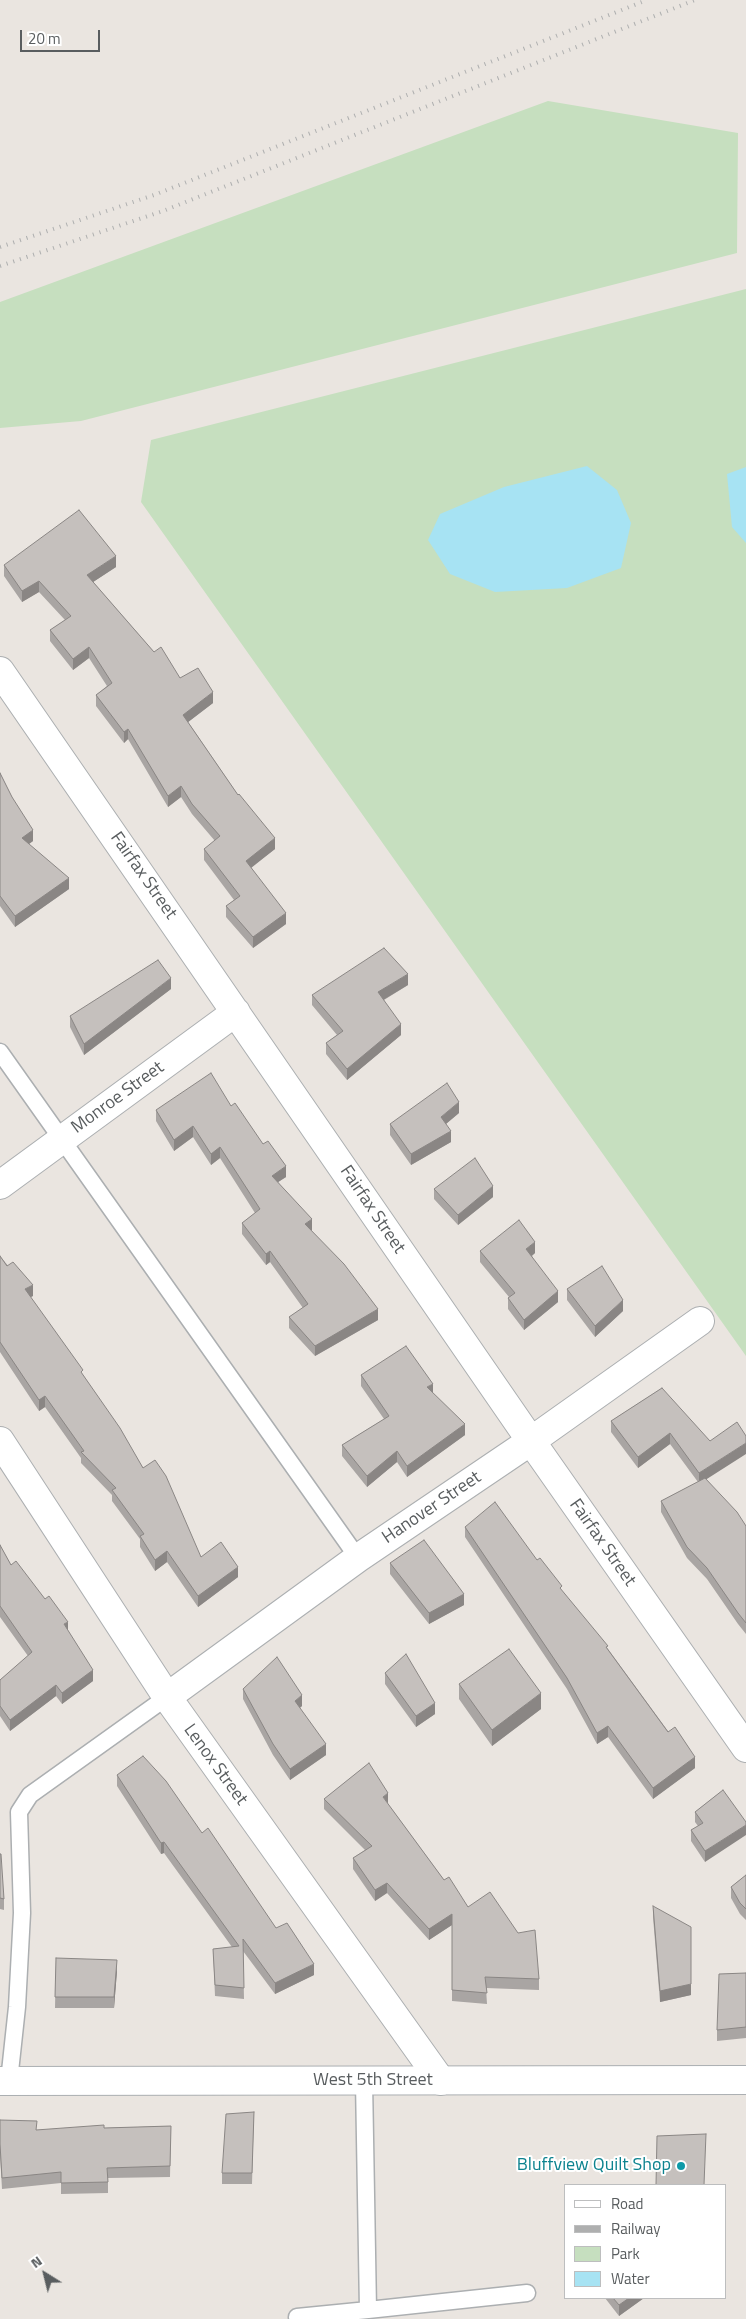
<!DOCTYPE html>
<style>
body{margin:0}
#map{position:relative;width:746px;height:2319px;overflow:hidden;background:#eae5e0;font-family:"Titillium Web",sans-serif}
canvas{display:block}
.legend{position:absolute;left:564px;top:2184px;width:162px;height:115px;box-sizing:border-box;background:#fff;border:1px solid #bdbebf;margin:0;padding:6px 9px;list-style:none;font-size:15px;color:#595d5f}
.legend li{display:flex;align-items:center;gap:10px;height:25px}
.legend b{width:25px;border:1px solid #bdbebf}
.north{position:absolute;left:20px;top:2249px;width:50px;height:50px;-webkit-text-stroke:4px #fff;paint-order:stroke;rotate:324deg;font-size:14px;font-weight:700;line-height:20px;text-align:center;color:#595d5f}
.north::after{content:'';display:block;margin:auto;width:18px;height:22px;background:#595d5f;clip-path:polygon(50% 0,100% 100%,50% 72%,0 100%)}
.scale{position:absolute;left:20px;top:30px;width:80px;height:22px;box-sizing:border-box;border:2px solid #595d5f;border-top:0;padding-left:6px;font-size:15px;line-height:18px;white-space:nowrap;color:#595d5f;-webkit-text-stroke:4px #fff;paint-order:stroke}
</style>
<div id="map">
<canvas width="746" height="2319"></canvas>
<ul class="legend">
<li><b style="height:6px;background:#fff"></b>Road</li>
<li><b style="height:6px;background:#aeafaf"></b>Railway</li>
<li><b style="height:14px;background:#c6dfbf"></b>Park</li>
<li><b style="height:14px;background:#a7e3f3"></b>Water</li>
</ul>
<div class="north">N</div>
<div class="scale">20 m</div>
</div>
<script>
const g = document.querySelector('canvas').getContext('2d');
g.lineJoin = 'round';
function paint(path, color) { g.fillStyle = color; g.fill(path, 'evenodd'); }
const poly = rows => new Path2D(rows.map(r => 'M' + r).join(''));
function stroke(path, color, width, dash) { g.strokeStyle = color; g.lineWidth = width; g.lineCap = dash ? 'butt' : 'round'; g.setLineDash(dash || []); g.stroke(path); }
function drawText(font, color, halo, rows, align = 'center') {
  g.font = font + ' "Titillium Web",sans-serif'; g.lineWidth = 4; g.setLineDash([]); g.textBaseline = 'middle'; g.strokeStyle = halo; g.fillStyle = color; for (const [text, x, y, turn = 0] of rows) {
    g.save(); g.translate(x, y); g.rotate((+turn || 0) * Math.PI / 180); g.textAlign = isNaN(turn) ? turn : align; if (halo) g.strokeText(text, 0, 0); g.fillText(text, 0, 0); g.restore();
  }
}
paint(poly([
 [548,101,738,133,737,253,81,421,0,428,0,302],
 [746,289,746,1356,141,502,151,440]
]), '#c6dfbf');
paint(poly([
 [587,466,617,490,631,523,621,568,567,588,495,592,450,574,428,540,440,514,504,487],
 [746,467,746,543,732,527,727,474]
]), '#a7e3f3');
const lane = poly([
 [0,1052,358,1558],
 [9,2081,17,2007,22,1913,19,1812,30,1795,167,1697],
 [364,2081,368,2310,527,2293],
 [297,2317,368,2310]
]);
const street = poly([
 [0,671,531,1441,746,1748],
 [0,1185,236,1012],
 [0,1441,167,1697,441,2081],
 [167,1697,358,1558,531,1441,700,1321]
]);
const secondary = poly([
 [0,2081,746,2080]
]);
stroke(lane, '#acafb1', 19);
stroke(street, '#acafb1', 30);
stroke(secondary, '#abafb2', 30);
stroke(lane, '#fff', 16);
stroke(street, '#fff', 28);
stroke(secondary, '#fff', 28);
stroke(poly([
 [0,247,154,195,647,0],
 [0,266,163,211,695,0]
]), '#aeafaf', 4, [1, 6]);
paint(poly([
 [4,565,116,567,93,582,154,652,180,678,213,703,188,722,275,849,251,867,286,924,253,948,226,917,226,906,234,900,204,860,204,849,215,841,192,814,181,797,168,807,128,739,124,743,96,706,96,695,107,686,89,658,73,670,50,641,50,630,65,620,39,592,22,602,4,576],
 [0,773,33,841,29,844,69,889,15,927,0,906],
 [408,985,384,1000,401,1035,347,1080,326,1054,326,1043,337,1035,312,1005,312,995],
 [171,989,84,1055,70,1027,70,1016],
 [231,1106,286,1177,278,1182,312,1230,311,1230,378,1320,315,1356,289,1328,289,1317,303,1308,270,1262,266,1265,242,1234,242,1223,255,1213,220,1158,211,1165,193,1137,174,1151,156,1121,156,1110],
 [459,1113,446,1124,451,1142,411,1165,390,1135,390,1124],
 [434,1189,493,1197,458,1225,434,1199],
 [480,1251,535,1253,532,1256,558,1302,524,1330,508,1309,508,1298,509,1297,480,1262],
 [0,1256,33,1296,30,1297,83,1375,201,1557,238,1577,198,1607,167,1562,155,1571,140,1547,140,1539,112,1501,112,1495,81,1463,81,1458,45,1407,39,1411,0,1352],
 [567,1289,623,1311,595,1337,567,1300],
 [361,1375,433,1393,465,1435,407,1477,397,1462,367,1487,342,1456,342,1445,384,1419,361,1386],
 [662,1388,706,1479,746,1526,746,1634,738,1624,707,1579,687,1558,661,1512,661,1501,698,1482,670,1444,638,1468,611,1432,611,1421],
 [465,1527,537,1560,608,1649,695,1768,653,1799,608,1737,597,1744,567,1689,465,1537],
 [0,1545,11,1565,68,1631,93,1681,62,1704,56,1696,10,1731,0,1716,0,1680,28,1656,0,1617],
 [390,1563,464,1605,429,1624,390,1574],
 [385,1673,435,1714,416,1727,385,1684],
 [459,1684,541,1709,492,1746,459,1699],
 [243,1689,302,1706,300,1708,326,1755,290,1780,273,1755,243,1699],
 [117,1775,202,1833,276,1928,314,1975,275,1994,243,1951,244,1999,215,1996,213,1949,232,1947,164,1853,161,1854,117,1786],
 [723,1790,705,1862,691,1841,691,1830,698,1826,695,1822,695,1812],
 [324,1799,388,1804,444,1880,468,1907,539,1979,539,1990,486,1988,487,2004,452,2001,452,1925,429,1940,387,1893,375,1901,353,1869,353,1858,365,1850,324,1809],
 [0,1854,4,1899,4,1910,0,1909],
 [746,1875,746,1920,740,1914,731,1898,731,1887],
 [653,1906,691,1995,660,2002,653,1917],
 [56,1958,117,1971,114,2008,55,2008],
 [746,1973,746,2038,717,2041,717,2030],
 [254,2112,252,2184,222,2184,222,2173],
 [0,2120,37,2130,171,2126,170,2177,108,2178,108,2193,61,2194,61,2183,2,2189,0,2155],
 [605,2298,644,2298,619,2316]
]), '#a9a5a3');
paint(poly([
 [116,556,116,567,87,586,87,575],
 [39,581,39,592,22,602,22,591],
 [89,647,89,658,73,670,73,659],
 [213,692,213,703,183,726,183,715],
 [128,729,128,739,124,743,124,732],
 [181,786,181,797,168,807,168,796],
 [33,830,33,841,22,849,22,838],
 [275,838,275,849,246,872,246,861],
 [69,878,69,889,15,927,15,916],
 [286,913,286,924,253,948,253,937],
 [408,974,408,985,378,1003,378,992],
 [171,978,171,989,84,1055,84,1044],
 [401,1024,401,1035,347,1080,347,1069],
 [459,1102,459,1113,441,1128,441,1117],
 [193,1126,193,1137,174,1151,174,1140],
 [451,1131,451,1142,411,1165,411,1154],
 [220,1147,220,1158,211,1165,211,1154],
 [286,1166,286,1177,272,1186,272,1176],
 [493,1186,493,1197,458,1225,458,1215],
 [312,1219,312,1230,305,1235,305,1224],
 [535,1242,535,1253,526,1260,526,1249],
 [270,1251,270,1262,266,1265,266,1254],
 [33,1285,33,1296,25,1300,25,1289],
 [558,1291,558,1302,524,1330,524,1320],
 [623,1300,623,1311,595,1337,595,1326],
 [378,1309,378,1320,315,1356,315,1346],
 [433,1384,433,1395,427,1387],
 [45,1396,45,1407,39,1411,39,1400],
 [465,1424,465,1435,407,1477,407,1466],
 [670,1433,670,1444,638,1468,638,1457],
 [746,1443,746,1454,699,1484,699,1473],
 [397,1451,397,1462,367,1487,367,1476],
 [167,1551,167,1562,155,1571,155,1560],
 [238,1567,238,1577,198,1607,198,1596],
 [464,1594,464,1605,429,1624,429,1613],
 [68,1622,68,1633,64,1624],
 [93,1670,93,1681,62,1704,62,1693],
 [56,1685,56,1696,10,1731,10,1720],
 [541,1693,541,1709,492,1746,492,1730],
 [302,1695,302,1706,295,1711,295,1701],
 [435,1703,435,1714,416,1727,416,1716],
 [608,1726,608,1737,597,1744,597,1733],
 [326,1744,326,1755,290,1780,290,1769],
 [695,1757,695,1768,653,1799,653,1788],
 [388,1793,388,1804,383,1797],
 [746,1825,746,1835,705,1862,705,1851],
 [164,1842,164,1853,161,1854,161,1843],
 [387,1883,387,1893,375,1901,375,1890],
 [452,1914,452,1925,429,1940,429,1929],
 [117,1960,117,1971,114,2008,114,1997],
 [314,1964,314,1975,275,1994,275,1983],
 [691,1984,691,1995,660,2002,660,1991],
 [629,2298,644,2298,619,2316,619,2305]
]), '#8a8684');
const building = poly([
 [79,510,116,556,87,575,154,652,161,647,180,678,198,668,213,692,183,715,238,795,239,794,275,838,246,861,286,913,253,937,226,906,240,896,204,849,220,836,192,804,181,786,168,796,128,729,124,732,96,695,112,683,89,647,73,659,50,630,71,616,39,581,22,591,4,565,79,510],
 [0,773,12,797,33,830,22,838,69,878,15,916,0,896,0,773],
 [384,948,408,974,378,992,401,1024,347,1069,326,1043,343,1031,312,995,384,948],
 [158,960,171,978,84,1044,70,1016,158,960],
 [211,1073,231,1106,235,1103,263,1144,268,1141,286,1166,272,1176,312,1219,305,1224,344,1264,378,1309,315,1346,289,1317,308,1304,270,1251,266,1254,242,1223,260,1209,220,1147,211,1154,193,1126,174,1140,156,1110,211,1073],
 [447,1083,459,1102,441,1117,451,1131,411,1154,390,1124,447,1083],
 [475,1158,493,1186,458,1215,434,1189,475,1158],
 [519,1220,535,1242,526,1249,558,1291,524,1320,508,1298,515,1293,480,1251,519,1220],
 [0,1256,7,1266,13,1262,33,1285,25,1289,83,1370,81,1372,120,1428,143,1468,155,1460,166,1476,201,1557,221,1542,238,1567,198,1596,167,1551,155,1560,140,1536,144,1534,112,1490,116,1488,81,1452,84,1451,45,1396,39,1400,0,1342,0,1256],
 [602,1266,623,1300,595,1326,567,1289,602,1266],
 [406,1346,433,1384,427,1387,465,1424,407,1466,397,1451,367,1476,342,1445,389,1416,361,1375,406,1346],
 [662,1388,710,1441,737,1422,746,1436,746,1443,699,1473,670,1433,638,1457,611,1421,662,1388],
 [705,1478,737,1512,746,1526,746,1623,738,1613,707,1568,687,1547,661,1501,705,1478],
 [495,1502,537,1560,540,1558,562,1586,560,1588,608,1646,606,1647,668,1732,675,1727,695,1757,653,1788,608,1726,597,1733,567,1678,465,1527,495,1502],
 [424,1540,464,1594,429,1613,390,1563,424,1540],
 [0,1545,11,1565,16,1561,45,1599,49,1596,68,1622,64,1624,93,1670,62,1693,56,1685,10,1720,0,1706,0,1680,32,1652,0,1606,0,1545],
 [509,1649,541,1693,492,1730,459,1684,509,1649],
 [406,1654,435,1703,416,1716,385,1673,406,1654],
 [277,1657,302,1695,295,1701,326,1744,290,1769,273,1744,243,1689,277,1657],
 [143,1756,166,1781,202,1833,208,1828,276,1928,287,1923,314,1964,275,1983,243,1939,244,1988,215,1985,213,1949,239,1946,164,1842,161,1843,117,1775,143,1756],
 [369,1763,388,1793,383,1797,444,1880,449,1877,468,1907,490,1892,518,1933,535,1930,539,1979,485,1977,487,1993,452,1990,452,1914,429,1929,387,1883,375,1890,353,1858,372,1846,324,1799,369,1763],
 [723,1790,746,1822,746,1825,705,1851,691,1830,703,1823,695,1812,723,1790],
 [0,1854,1,1854,4,1899,0,1898,0,1854],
 [746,1875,746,1909,740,1903,731,1887,746,1875],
 [653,1906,691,1927,691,1984,660,1991,653,1906],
 [56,1958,117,1960,114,1997,55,1997,56,1958],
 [746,1973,746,2027,717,2030,719,1974,746,1973],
 [254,2112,252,2173,222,2173,226,2114,254,2112],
 [0,2120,37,2121,36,2130,104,2125,104,2128,171,2126,170,2166,107,2168,108,2182,61,2183,61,2172,2,2178,0,2144,0,2120],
 [706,2134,704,2185,656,2185,657,2136,706,2134],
 [613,2298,629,2298,619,2305,613,2298]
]);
paint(building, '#c5c0bd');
stroke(building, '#8a8684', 1);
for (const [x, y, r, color] of [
 [681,2166,5,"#0f9aa8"]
]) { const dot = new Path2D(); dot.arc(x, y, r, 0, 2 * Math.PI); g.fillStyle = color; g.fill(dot); stroke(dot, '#fff', 2); }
drawText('18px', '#595d5f', '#fff', [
 ["Fairfax Street",143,876,55],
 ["Monroe Street",118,1098,-36],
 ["Fairfax Street",372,1210,56],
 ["Hanover Street",432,1508,-34],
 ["Fairfax Street",602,1543,55],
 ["Lenox Street",215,1765,54],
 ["West 5th Street",373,2081]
]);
drawText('18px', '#0d838f', '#fff', [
 ["Bluffview Quilt Shop",671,2166]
], 'right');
</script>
